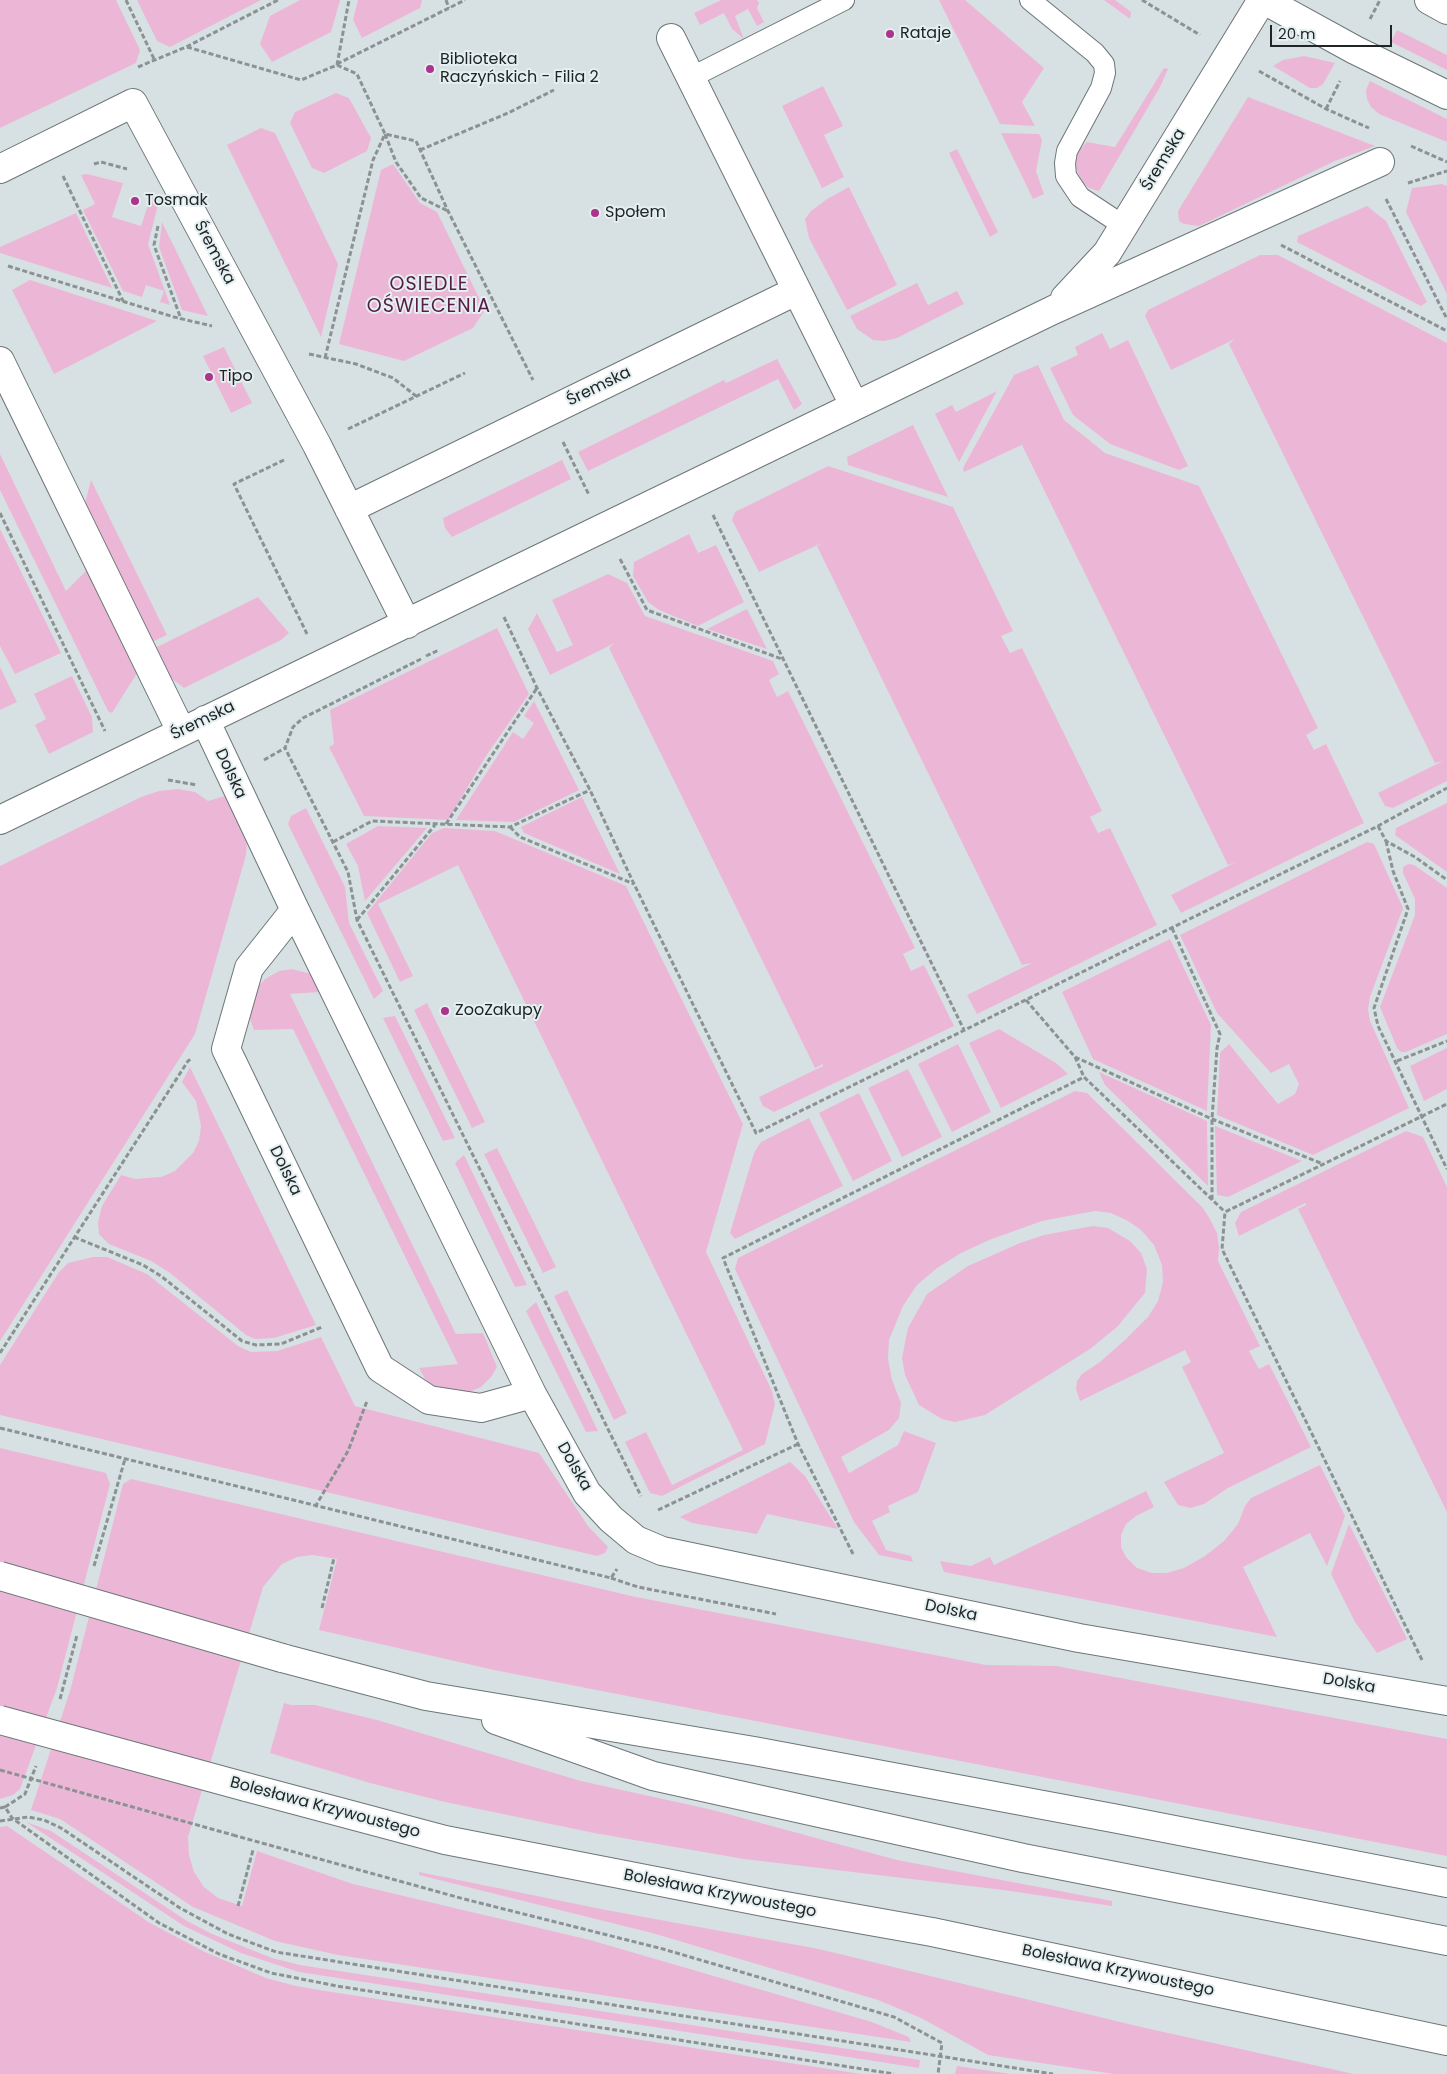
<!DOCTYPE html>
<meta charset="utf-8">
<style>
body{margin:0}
#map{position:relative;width:1447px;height:2074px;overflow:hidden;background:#d7e1e3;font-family:Poppins,sans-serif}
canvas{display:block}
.scale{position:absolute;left:1270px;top:25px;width:122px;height:22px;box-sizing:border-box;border:2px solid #202424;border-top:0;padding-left:6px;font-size:15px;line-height:18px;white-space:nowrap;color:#202424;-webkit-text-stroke:4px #e4eff1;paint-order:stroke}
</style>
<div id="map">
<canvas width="1447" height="2074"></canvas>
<div class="scale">20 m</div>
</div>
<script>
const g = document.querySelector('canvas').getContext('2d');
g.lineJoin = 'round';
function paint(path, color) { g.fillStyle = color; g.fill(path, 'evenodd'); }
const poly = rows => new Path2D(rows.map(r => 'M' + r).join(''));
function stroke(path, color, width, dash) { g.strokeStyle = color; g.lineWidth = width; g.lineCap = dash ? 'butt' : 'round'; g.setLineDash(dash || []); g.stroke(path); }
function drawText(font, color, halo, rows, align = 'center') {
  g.font = font + ' Poppins,sans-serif'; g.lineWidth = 4; g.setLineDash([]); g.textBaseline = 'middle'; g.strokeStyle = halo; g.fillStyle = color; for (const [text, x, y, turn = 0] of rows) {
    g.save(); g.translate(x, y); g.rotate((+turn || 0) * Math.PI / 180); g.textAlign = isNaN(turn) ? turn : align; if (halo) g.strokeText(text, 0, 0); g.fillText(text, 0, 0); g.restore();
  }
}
paint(poly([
 [0,0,116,0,140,50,136,63,0,128],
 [137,0,261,0,170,47,157,41],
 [300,0,340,0,331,32,272,62,260,44,270,16],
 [358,0,422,0,420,8,362,38,353,20],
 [721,0,757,0,759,3,757,8,764,22,757,26,748,9,735,16,744,39,732,29,724,13,700,25,694,13],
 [939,0,965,0,1044,68,1022,102,1035,126,1000,124],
 [1104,0,1115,0,1131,12,1130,19],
 [1397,30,1447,55,1447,70,1391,42],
 [1304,56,1335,63,1323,84,1317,88,1310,88,1273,66,1283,60],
 [1164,68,1168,69,1160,87,1099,191,1089,188,1082,182,1078,173,1075,163,1078,151,1087,142,1115,147],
 [1370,81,1447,119,1447,142,1379,114,1371,107,1367,99,1366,90],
 [823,86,843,126,824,135,844,177,822,188,782,106],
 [336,93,349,98,371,138,367,151,324,173,312,168,290,123,295,112],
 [1248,97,1375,146,1335,161,1199,226,1184,224,1179,221,1178,211],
 [261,128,275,133,338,264,321,337,227,145],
 [1001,133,1039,134,1042,140,1036,171,1044,194,1033,199],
 [957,149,998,232,990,237,949,153],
 [393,164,420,203,437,212,485,310,473,328,404,361,339,344,381,170],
 [87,174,123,183,112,217,141,226,152,193,158,205,148,244,170,305,160,302,164,291,146,285,142,297,123,291,83,210,95,204,81,175],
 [1442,184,1447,186,1447,294,1406,212,1412,188],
 [849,187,897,285,847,310,809,238,805,219,811,211,827,199],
 [1367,206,1386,221,1427,302,1421,306,1297,242,1298,236],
 [76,213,112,288,0,253,0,247],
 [162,222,208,316,182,310,159,247],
 [1260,255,1278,255,1447,343,1447,781,1393,808,1385,806,1378,793,1443,761,1435,763,1229,344,1235,339,1171,370,1145,316,1148,310],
 [30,280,157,321,54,374,12,290],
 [917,283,928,305,957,291,964,304,897,338,884,341,873,340,857,329,850,316],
 [1102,333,1110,349,1128,340,1188,466,1179,470,1110,444,1073,415,1050,368,1078,355,1075,347],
 [224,347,252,403,231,413,203,356],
 [777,359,802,404,794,410,778,379,588,471,578,452,724,380,726,383],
 [1038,365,1064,420,1105,453,1199,486,1318,728,1306,735,1314,750,1326,744,1364,823,1181,913,1171,895,1236,862,1228,865,1022,445,1030,441,964,472,963,468,1014,375],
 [997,391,959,462,935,414,952,405,956,412],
 [913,425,948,497,848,465,847,457],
 [0,454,66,591,89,568,139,670,112,713,108,711,0,490],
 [562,460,571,479,452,537,445,528,443,518],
 [828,466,953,507,1013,631,1001,636,1010,653,1022,648,1102,811,1090,817,1098,833,1110,828,1157,925,977,1014,967,995,1032,963,1022,965,817,546,824,542,759,572,732,520,735,512],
 [91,480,167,635,150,643,86,511,85,503],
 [0,529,61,653,15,674,0,646],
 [689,534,698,553,716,545,744,602,698,626,659,610,648,602,633,576,634,562],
 [608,574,627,583,645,616,773,661,779,674,769,680,777,697,788,691,915,948,903,954,911,971,924,965,954,1026,774,1112,763,1106,759,1097,823,1066,823,1064,815,1068,609,648,615,643,550,675,528,629,537,613,557,652,573,645,552,600],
 [258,597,289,633,281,640,184,688,167,675,153,649],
 [747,609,767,649,707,629],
 [497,628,529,694,486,756,448,820,364,816,329,747,334,744,330,710],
 [0,667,17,702,0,710],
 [72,676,92,717,93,732,49,754,35,725,46,719,34,694],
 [534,701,579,790,514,822,456,820,513,732,523,739,534,723,524,716],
 [178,789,195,792,208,801,228,795,244,823,247,840,246,855,195,1034,0,1341,0,866,141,797,159,791],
 [582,797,620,874,524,833,521,827],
 [1447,803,1447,872,1395,835,1396,828],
 [306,808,345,887,349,923,383,991,374,999,288,824,291,816],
 [378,826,427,828,365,901,358,866,346,844],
 [444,828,495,831,626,886,743,1124,706,1252,772,1391,775,1404,765,1444,662,1496,650,1493,625,1442,646,1432,672,1485,743,1450,458,865,378,904,413,976,400,982,367,913,432,833],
 [1367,842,1374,844,1403,908,1370,997,1368,1009,1370,1021,1409,1108,1313,1155,1217,1115,1220,1053,1229,1044,1278,1104,1295,1094,1299,1084,1289,1064,1271,1073,1217,1013,1180,935],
 [1408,864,1414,865,1447,888,1447,1034,1406,1052,1401,1052,1397,1048,1380,1007,1415,915,1415,899,1403,873,1403,867],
 [1170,939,1211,1025,1207,1111,1093,1059,1062,992],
 [292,969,311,974,319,992,290,994,456,1334,483,1333,497,1367,491,1377,481,1387,469,1392,434,1387,425,1379,419,1368,458,1364,293,1029,254,1030,249,1016,256,989,265,979,279,971],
 [427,1003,485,1122,472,1128,414,1010],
 [395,1016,455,1138,443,1141,383,1018],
 [999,1029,1056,1063,1068,1074,1001,1108,969,1043],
 [958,1044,991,1112,952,1132,918,1064],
 [1447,1048,1447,1089,1424,1101,1410,1066],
 [190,1067,316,1325,274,1338,255,1339,246,1335,170,1273,151,1261,109,1244,99,1234,98,1222,102,1206,121,1175,135,1179,161,1177,175,1171,193,1153,199,1141,201,1126,196,1101,182,1082],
 [908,1069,942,1137,902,1157,868,1088],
 [1099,1072,1207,1121,1208,1186,1105,1085],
 [1075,1091,1087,1093,1203,1208,1210,1219,1217,1233,1219,1247,1218,1261,1260,1346,1249,1351,1259,1369,1269,1364,1311,1447,1228,1488,1204,1504,1190,1508,1178,1505,1164,1482,1224,1453,1182,1367,1191,1362,1185,1350,1080,1401,1076,1389,1077,1381,1082,1374,1100,1362,1126,1339,1148,1317,1158,1301,1163,1282,1162,1265,1154,1245,1141,1230,1128,1221,1111,1213,1095,1211,1042,1221,989,1240,961,1253,937,1268,917,1285,903,1306,889,1340,888,1359,892,1380,901,1403,899,1418,889,1430,841,1457,849,1473,898,1445,904,1431,936,1443,918,1492,888,1506,890,1512,872,1521,886,1550,911,1556,913,1562,879,1555,854,1522,735,1269,738,1258],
 [859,1093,892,1161,853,1181,819,1113],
 [809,1118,843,1186,735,1239,730,1233,754,1153,761,1142],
 [1215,1126,1302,1161,1228,1197,1217,1195],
 [1406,1131,1423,1137,1447,1187,1447,1512,1298,1209,1306,1205,1305,1203,1239,1236,1235,1223,1241,1212],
 [497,1148,556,1267,543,1273,484,1154],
 [464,1155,527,1285,515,1287,455,1163],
 [1093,1226,1108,1228,1130,1241,1141,1253,1147,1269,1145,1293,1117,1327,1090,1349,985,1415,955,1422,942,1419,919,1405,905,1375,902,1358,908,1328,927,1294,968,1266,1020,1243,1044,1235],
 [93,1257,107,1257,147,1274,238,1346,251,1352,277,1351,321,1337,355,1406,539,1453,588,1526,608,1547,605,1553,597,1556,0,1415,0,1365,59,1272,68,1263],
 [567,1290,627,1413,614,1420,554,1296],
 [536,1302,598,1431,586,1432,526,1311],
 [0,1448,106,1473,110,1484,57,1688,20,1789,13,1795,0,1799],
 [790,1462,805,1476,838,1529,767,1514,757,1534,692,1523,680,1517],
 [1320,1465,1345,1516,1327,1566,1310,1533,1243,1567,1277,1637,944,1572,940,1561,971,1566,990,1557,994,1565,1146,1491,1154,1507,1136,1516,1126,1524,1121,1535,1121,1547,1126,1557,1137,1568,1152,1573,1167,1573,1184,1568,1205,1556,1224,1541,1238,1524,1245,1506,1251,1498],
 [131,1479,636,1597,986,1665,1056,1666,1447,1739,1447,1856,494,1670,319,1630,337,1559,313,1555,297,1557,282,1564,263,1587,188,1837,189,1855,194,1872,204,1887,218,1898,242,1906,257,1851,353,1884,590,1940,872,2022,909,2037,911,2042,338,1955,275,1941,193,1907,60,1819,31,1810,70,1691,123,1484],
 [1349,1524,1407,1639,1377,1653,1355,1622,1331,1574],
 [284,1703,291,1705,315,1705,377,1720,581,1781,713,1810,897,1860,1112,1901,1112,1906,1003,1890,744,1859,594,1833,445,1802,370,1783,270,1753],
 [26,1822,51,1831,187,1921,212,1934,272,1958,300,1965,920,2060,919,2068,299,1972,241,1953,184,1926],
 [7,1826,150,1923,205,1952,266,1978,296,1986,332,1992,861,2074,0,2074,0,1827],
 [419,1872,606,1910,819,1949,1141,2027,1354,2074,1114,2074,988,2055,921,2018,878,2000,652,1933,419,1875],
 [957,2066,1011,2074,955,2074]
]), '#ecb7d7');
const lane = poly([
 [1030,0,1095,53,1104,64,1105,73,1101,88,1067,151,1065,163,1066,176,1080,197,1124,226],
 [690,78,844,0]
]);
const street = poly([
 [671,38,854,405],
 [0,169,133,103,317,445,407,624],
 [1065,298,1107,253,1262,0],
 [0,361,181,731],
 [349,509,796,291],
 [205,720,295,910,532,1394,587,1493,611,1519,636,1540,662,1551,1079,1638,1447,1701],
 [0,820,1053,310,1380,162],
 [295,910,249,968,226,1049,380,1368,429,1400,481,1408,532,1394]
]);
const secondary = poly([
 [1264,0,1355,50,1447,95],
 [1429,0,1447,10],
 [282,1658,426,1696,754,1751,1118,1819,1447,1883],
 [496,1720,653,1776,1023,1858,1447,1941],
 [246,1787,445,1840,774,1904,932,1932,1447,2041]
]);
stroke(lane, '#6d7678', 22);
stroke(street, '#6d7678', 30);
stroke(secondary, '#6d7678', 30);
stroke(poly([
 [126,0,154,59],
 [446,0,449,8],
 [1142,0,1200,35],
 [1370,19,1380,0],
 [187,47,301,80,337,65,349,0],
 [337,64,465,0],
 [337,65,357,74,385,134,416,141,448,211,533,380],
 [138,67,186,47,278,0],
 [1259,71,1326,109,1369,128],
 [1326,109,1340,81],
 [385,134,396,162,421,198,448,211],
 [1411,146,1447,162],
 [420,150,508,113,554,90],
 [94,164,101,162,127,169],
 [63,176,123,301],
 [1408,183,1447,171],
 [1386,199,1447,319],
 [158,226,154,245,181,319],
 [1281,245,1447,331],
 [8,266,174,317,212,326],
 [309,354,356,364,393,378,416,396],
 [325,358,373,160,385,134],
 [348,429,465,373],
 [563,442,589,495],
 [284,460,234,484,307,634],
 [0,513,105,731],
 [713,515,964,1030],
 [620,559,647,610,782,659],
 [504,617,537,688,590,790,634,884,756,1133,1378,826,1447,788],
 [426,656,439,650],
 [421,659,303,718,293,727,285,748,348,872,357,920,641,1496],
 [264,760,285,748],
 [168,780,197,785],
 [446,824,537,688],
 [1378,826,1386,841,1415,857,1447,880],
 [510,827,520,837,634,884],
 [1386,841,1393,871,1408,909,1374,1008,1378,1026,1447,1169],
 [333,842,372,821,510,827,590,790],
 [357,920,435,825],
 [1172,928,1220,1034,1217,1048,1212,1119,1212,1200],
 [1026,1000,1075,1057,1084,1077],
 [1075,1057,1212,1119,1323,1164],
 [1397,1061,1447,1041],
 [74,1237,143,1265,161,1276,242,1341,256,1345,281,1344,322,1327],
 [0,1353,188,1061,192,1058],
 [0,1428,611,1578,617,1569],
 [315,1507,348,1451,367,1401],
 [658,1510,798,1444],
 [853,1554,798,1444,723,1258,1084,1077,1225,1212],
 [94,1566,125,1459],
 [611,1578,638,1587,776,1614],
 [322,1608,334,1558],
 [1422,1660,1222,1249,1225,1212,1447,1104],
 [60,1699,77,1635],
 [5,1807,25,1794,36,1766],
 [0,1808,5,1807,12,1818,159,1923,219,1954,271,1973,337,1986,894,2074],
 [0,1821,28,1817,44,1820,61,1828,180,1908,228,1934,276,1952,1053,2074],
 [233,1835,464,1899,663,1949,894,2017,942,2043,938,2074],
 [238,1906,253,1850]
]), '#8a9293', 3, [5, 2.5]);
stroke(lane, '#fff', 20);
stroke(street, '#fff', 28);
stroke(secondary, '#fff', 28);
const secondaryBridge = poly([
 [0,1576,282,1658],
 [0,1720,246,1787]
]);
stroke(secondaryBridge, '#6d7678', 30, []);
stroke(poly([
 [0,1770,233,1835]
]), '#8a9293', 3, [5, 2.5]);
stroke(secondaryBridge, '#fff', 28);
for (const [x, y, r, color] of [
 [890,34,5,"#ac348a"],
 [430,69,5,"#ac348a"],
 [135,201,5,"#ac348a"],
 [595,213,5,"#ac348a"],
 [209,377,5,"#ac348a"],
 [445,1011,5,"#ac348a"]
]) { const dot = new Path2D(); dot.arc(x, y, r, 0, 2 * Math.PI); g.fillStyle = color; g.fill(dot); stroke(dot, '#e4eff1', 2); }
drawText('16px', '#202424', '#e4eff1', [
 ["Rataje",900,34],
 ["Biblioteka",440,60],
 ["Raczyńskich - Filia 2",440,78],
 ["Tosmak",145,201],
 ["Społem",605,213],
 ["Tipo",219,377],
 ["ZooZakupy",455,1011]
], 'left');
drawText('16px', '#202424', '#e4eff1', [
 ["Śremska",1164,160,-59],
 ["Śremska",214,253,62],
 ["Śremska",599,387,-26],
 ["Śremska",203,721,-26],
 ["Dolska",230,774,65],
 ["Dolska",285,1171,64],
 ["Dolska",574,1467,60],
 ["Dolska",951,1611,12],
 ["Dolska",1349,1684,10],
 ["Bolesława Krzywoustego",325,1808,15],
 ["Bolesława Krzywoustego",720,1894,11],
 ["Bolesława Krzywoustego",1118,1971,12]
]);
g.letterSpacing = '1px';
drawText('19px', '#571d45', '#e4eff1', [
 ["OSIEDLE",429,285],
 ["OŚWIECENIA",429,307]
]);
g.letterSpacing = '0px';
</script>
